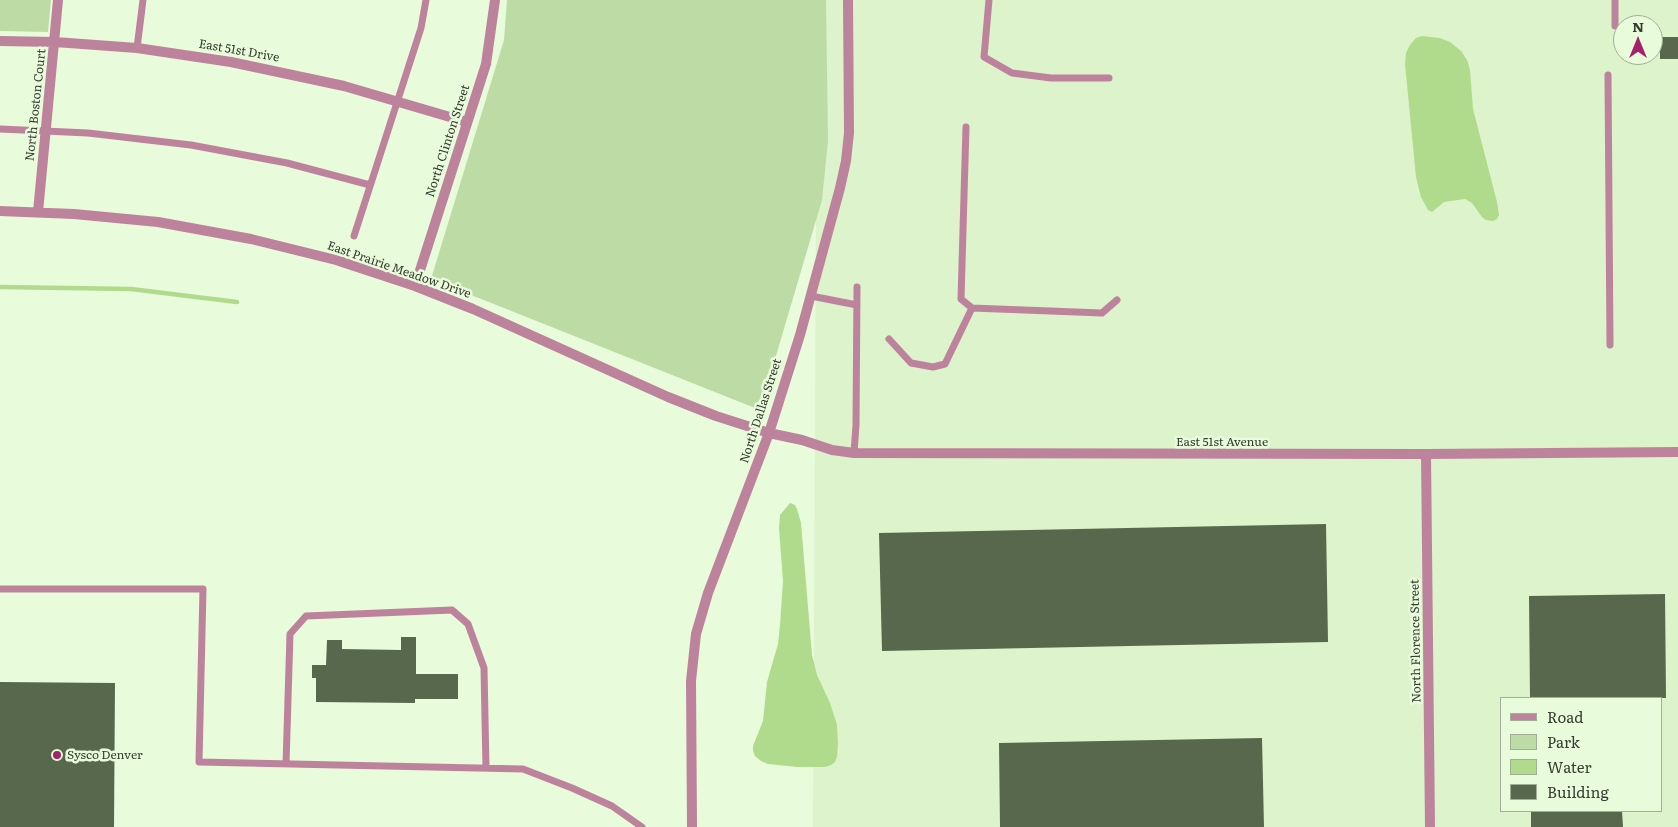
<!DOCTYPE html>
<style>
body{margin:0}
#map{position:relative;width:1678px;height:827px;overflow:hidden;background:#e8fbdb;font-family:Literata,serif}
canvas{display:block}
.legend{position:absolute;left:1500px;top:697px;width:162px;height:115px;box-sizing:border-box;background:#e8fbdb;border:1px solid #a1af97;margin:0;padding:6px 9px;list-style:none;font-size:15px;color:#363e31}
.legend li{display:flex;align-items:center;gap:10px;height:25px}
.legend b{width:25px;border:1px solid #a1af97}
.north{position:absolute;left:1613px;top:15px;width:50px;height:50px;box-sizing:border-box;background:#e8fbdb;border:1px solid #a1af97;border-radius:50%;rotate:0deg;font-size:14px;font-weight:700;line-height:20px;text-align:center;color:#363e31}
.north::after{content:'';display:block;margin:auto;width:18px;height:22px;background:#a6216b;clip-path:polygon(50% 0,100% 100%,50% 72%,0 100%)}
</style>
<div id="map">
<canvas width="1678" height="827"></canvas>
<ul class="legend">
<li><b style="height:6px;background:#bd839c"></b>Road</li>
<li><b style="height:14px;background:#bddca5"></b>Park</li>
<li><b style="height:14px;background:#b0db8c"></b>Water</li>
<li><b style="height:14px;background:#58684c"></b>Building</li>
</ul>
<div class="north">N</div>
</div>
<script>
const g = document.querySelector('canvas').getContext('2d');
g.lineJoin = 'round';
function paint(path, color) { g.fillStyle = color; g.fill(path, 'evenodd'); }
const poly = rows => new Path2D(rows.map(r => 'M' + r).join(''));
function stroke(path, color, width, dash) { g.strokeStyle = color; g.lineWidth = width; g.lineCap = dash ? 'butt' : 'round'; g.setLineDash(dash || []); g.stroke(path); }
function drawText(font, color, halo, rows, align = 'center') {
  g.font = font + ' Literata,serif'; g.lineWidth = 5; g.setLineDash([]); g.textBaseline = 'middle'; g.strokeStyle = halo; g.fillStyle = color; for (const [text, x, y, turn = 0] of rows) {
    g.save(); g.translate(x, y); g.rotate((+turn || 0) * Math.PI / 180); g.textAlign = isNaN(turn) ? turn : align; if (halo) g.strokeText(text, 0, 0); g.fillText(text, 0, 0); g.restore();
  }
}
paint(poly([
 [817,0,1678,0,1678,827,813,827],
 [1623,25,1653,25,1653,55,1623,55],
 [1502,698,1662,698,1662,811,1502,811]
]), '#dcf3cb');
paint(poly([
 [0,0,51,0,48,32,0,31],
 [507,0,826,0,828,141,822,200,760,410,431,279,504,40]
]), '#bddca5');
paint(poly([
 [1422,36,1440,38,1450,42,1461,51,1467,60,1470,70,1473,109,1497,202,1499,215,1497,219,1493,221,1486,220,1482,217,1472,203,1465,199,1444,202,1432,212,1428,210,1421,197,1416,177,1405,64,1406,53,1410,45,1416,38],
 [790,503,795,505,797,509,801,523,812,655,817,675,830,703,837,725,838,743,837,757,835,762,831,765,825,767,797,767,768,764,761,761,755,756,753,751,753,746,763,721,767,682,778,644,780,625,783,581,779,528,780,515]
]), '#b0db8c');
stroke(poly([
 [0,287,131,289,237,302]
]), '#b0db8c', 4.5);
paint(poly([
 [1660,37,1678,37,1678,59,1660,59],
 [1326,524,1328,642,882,651,879,533],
 [1665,594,1666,698,1530,698,1529,596],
 [401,637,416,637,416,674,458,674,458,699,415,699,415,703,316,702,316,678,312,678,312,665,326,665,327,640,342,640,342,649,401,650],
 [0,682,115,683,114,827,0,827],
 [1262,738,1264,827,1000,827,999,743],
 [1531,811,1622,811,1623,827,1531,827]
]), '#58684c');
stroke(poly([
 [989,0,984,57,1012,73,1051,78,1109,78],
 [1615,0,1615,26],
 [137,48,143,0],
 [1608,75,1610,345],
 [966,127,961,299,972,308,1102,313,1117,300],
 [0,129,88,133,191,145,287,163,370,185],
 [354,236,421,28,426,0],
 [811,296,857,305],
 [889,339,911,363,933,367,945,364,972,308],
 [854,453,856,425,857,287],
 [0,589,203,589,199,762,523,769,572,788,612,806,642,827],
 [286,764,290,634,306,616,452,610,468,624,484,668,486,768]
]), '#bd839c', 7);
stroke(poly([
 [0,41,55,42,137,48,231,62,344,86,467,122],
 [0,211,74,214,158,222,251,239,336,260,415,286,473,309,668,397,716,416,769,433,802,440,832,450,854,453,1426,454,1678,452],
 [38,212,58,0],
 [415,286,486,64,495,0],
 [1426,454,1430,827],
 [692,827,691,681,696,634,708,593,769,433,800,335,840,188,846,161,849,133,848,0]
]), '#bd839c', 10);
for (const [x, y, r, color] of [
 [57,755,5,"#a6216b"]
]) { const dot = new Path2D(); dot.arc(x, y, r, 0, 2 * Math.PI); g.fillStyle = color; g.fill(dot); stroke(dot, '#e8fbdb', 2); }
drawText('12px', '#363e31', '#e8fbdb', [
 ["East 51st Drive",239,51,10],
 ["North Boston Court",36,105,-84],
 ["North Clinton Street",448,141,-72],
 ["East Prairie Meadow Drive",399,270,19],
 ["North Dallas Street",761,411,-72],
 ["East 51st Avenue",1222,442],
 ["North Florence Street",1416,641,-91]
]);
drawText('12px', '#363e31', '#e8fbdb', [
 ["Sysco Denver",67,755]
], 'left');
</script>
